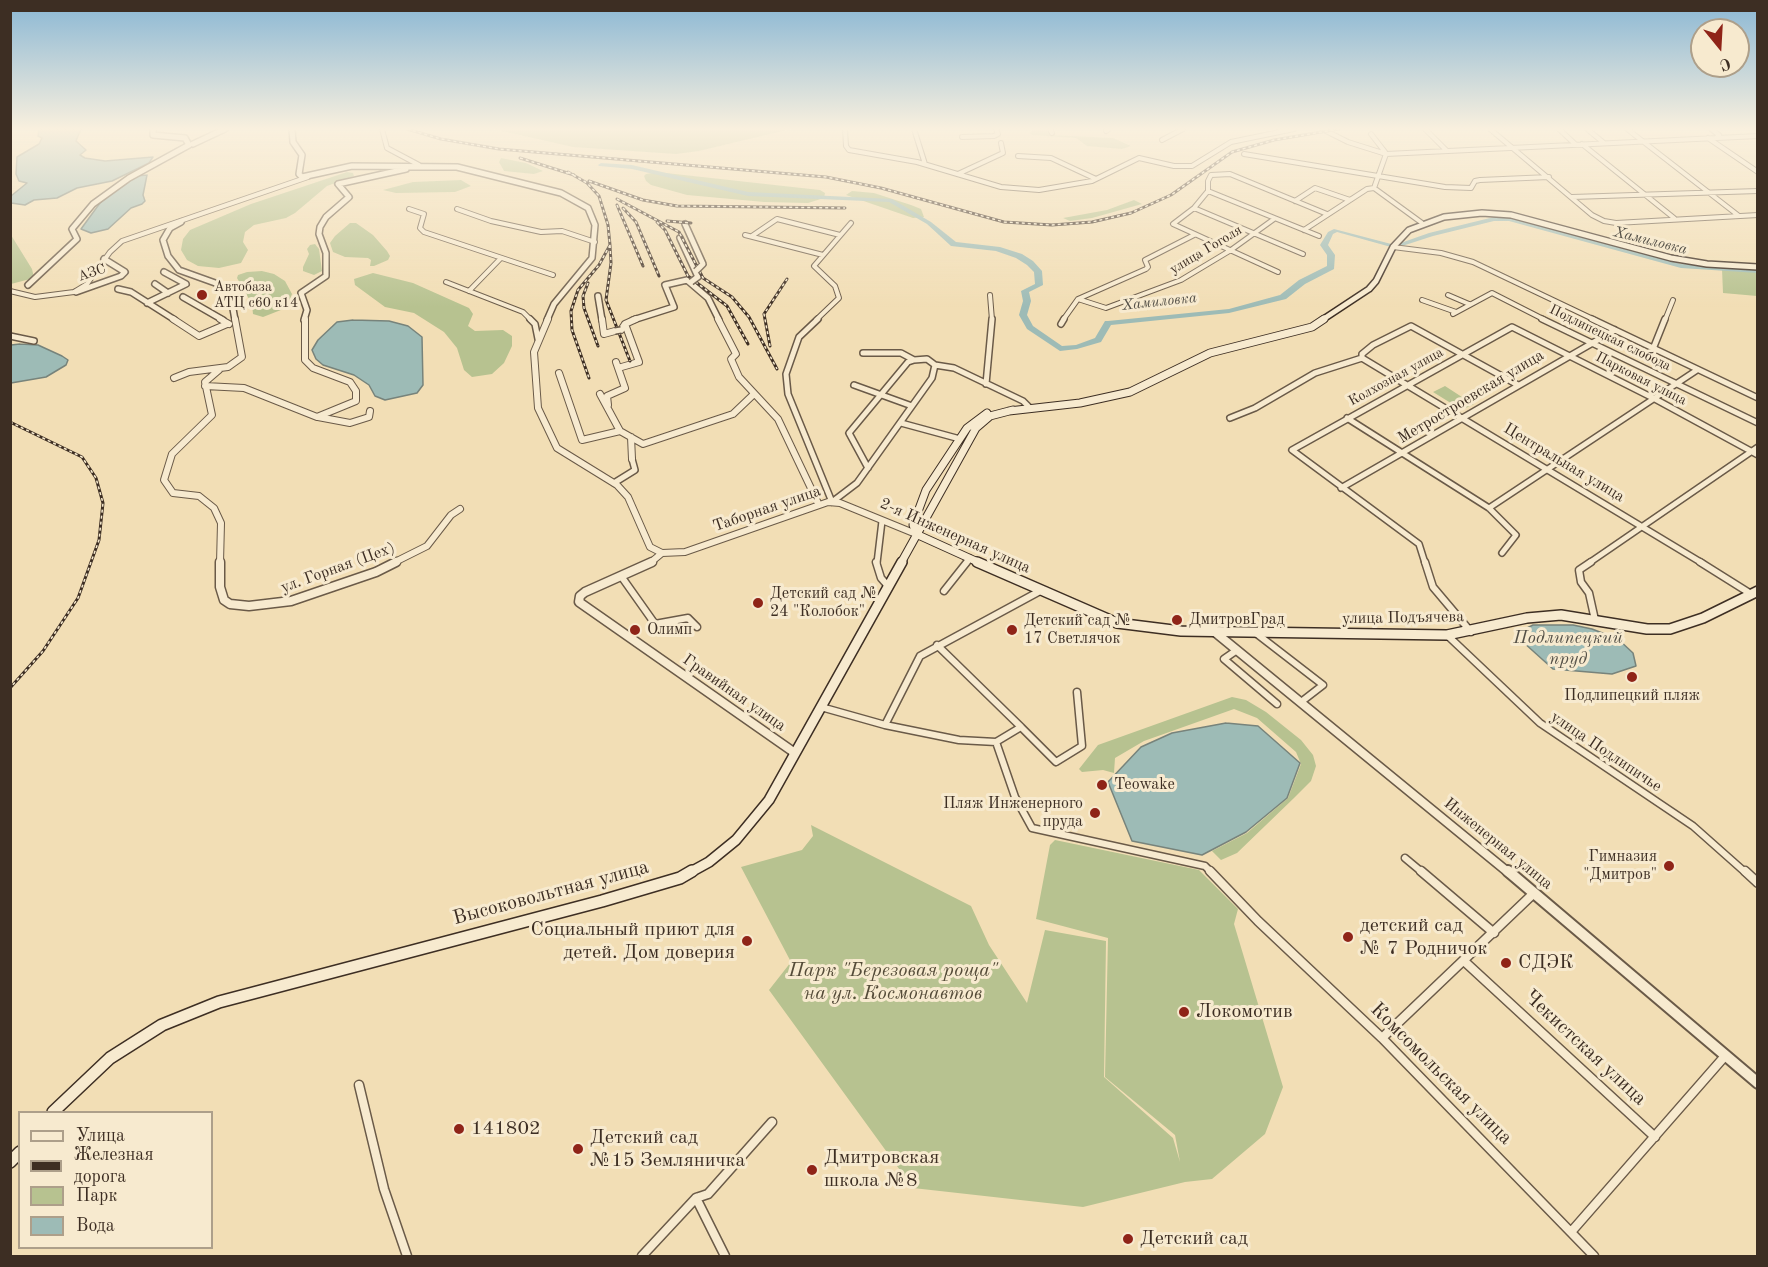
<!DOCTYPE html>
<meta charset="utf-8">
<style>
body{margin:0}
#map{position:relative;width:1768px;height:1267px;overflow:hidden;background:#f2deb5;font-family:"Old Standard TT",serif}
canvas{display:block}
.frame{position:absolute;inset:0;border:12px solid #3d2e23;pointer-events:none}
.legend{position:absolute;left:18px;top:1111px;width:195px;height:138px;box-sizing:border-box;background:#f7eacf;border:2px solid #ad9f8a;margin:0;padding:8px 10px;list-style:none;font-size:18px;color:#3d2e23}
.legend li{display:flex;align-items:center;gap:12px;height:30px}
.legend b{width:30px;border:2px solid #ad9f8a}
.north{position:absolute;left:1690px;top:18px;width:60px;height:60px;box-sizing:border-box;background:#f7eacf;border:2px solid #ad9f8a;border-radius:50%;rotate:162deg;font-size:16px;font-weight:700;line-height:24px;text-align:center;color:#3d2e23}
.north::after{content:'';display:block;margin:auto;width:21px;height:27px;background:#8f2418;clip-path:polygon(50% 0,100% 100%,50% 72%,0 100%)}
</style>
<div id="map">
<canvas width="1768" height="1267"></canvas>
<div class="frame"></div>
<ul class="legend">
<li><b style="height:8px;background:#f7eacf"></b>Улица</li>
<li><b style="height:8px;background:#3d2e23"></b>Железная дорога</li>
<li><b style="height:16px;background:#b7c290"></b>Парк</li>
<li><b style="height:16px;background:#9dbbb6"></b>Вода</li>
</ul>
<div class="north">С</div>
</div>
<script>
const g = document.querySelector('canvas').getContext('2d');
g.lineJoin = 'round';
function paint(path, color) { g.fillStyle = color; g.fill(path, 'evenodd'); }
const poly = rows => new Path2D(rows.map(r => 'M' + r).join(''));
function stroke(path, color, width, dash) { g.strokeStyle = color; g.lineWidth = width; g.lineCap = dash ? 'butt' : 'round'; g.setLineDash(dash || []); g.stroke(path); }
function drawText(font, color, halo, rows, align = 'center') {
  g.font = font + ' "Old Standard TT",serif'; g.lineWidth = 6; g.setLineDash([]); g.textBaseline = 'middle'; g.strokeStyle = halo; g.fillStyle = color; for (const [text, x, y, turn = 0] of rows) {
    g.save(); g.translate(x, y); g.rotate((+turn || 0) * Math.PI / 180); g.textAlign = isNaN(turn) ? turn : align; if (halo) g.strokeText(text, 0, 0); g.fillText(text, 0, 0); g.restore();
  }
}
paint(poly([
 [493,129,791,129,699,151,676,154,573,147],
 [1033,129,1046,129,1052,135,1113,138,1131,146,1122,149,1087,146,1076,138,1032,135,1030,133],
 [501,158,526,163,543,171,534,174,504,171,499,162],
 [347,172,353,173,354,176,327,186,295,213,286,218,254,225,245,232,243,242,248,250,241,263,219,268,198,266,187,260,181,250,183,239,190,230,251,204],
 [657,172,820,190,825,193,824,198,808,203,764,202,687,195,651,185,646,181,644,176,646,174],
 [461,180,471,186,455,192,396,193,383,190,413,182],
 [852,191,874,193,911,205,921,209,924,217,913,218,846,195],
 [1134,200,1142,204,1092,218,1070,221,1063,218,1107,210],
 [350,223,356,223,373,235,387,251,390,256,388,260,374,266,370,266,371,260,368,258,345,257,333,252,330,243,335,236],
 [11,235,32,269,34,278,11,284],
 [315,244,319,249,322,271,314,275,303,271,303,267,309,254,307,249,310,245],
 [1722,269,1757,271,1757,296,1723,293],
 [262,271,274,274,285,281,292,294,286,308,263,317,253,314,252,304,237,278,238,275,247,272],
 [373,273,413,283,469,308,473,314,468,326,475,331,503,330,512,336,512,346,504,363,492,374,472,377,464,370,457,348,444,332,414,313,385,307,355,285,354,279],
 [1445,386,1465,399,1474,404,1462,410,1433,392],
 [1232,697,1246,700,1266,712,1301,740,1313,755,1316,766,1311,781,1294,798,1237,853,1221,860,1212,851,1247,833,1288,798,1301,764,1296,752,1257,718,1234,709,1144,741,1115,758,1114,773,1103,770,1082,772,1079,769,1098,745],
 [811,825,971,906,989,945,1027,1003,1045,930,1106,941,1104,1077,1173,1138,1180,1162,1175,1135,1105,1077,1108,938,1036,919,1050,845,1055,840,1199,870,1238,909,1234,924,1283,1087,1265,1134,1212,1179,1185,1182,1083,1207,913,1188,769,990,791,962,741,867,802,850,813,836]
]), '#b7c290');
const water = poly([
 [39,129,81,129,76,141,86,150,80,155,85,158,105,161,153,157,149,163,112,181,77,188,57,198,34,200,25,205,11,203,11,196,27,183,19,181,16,174,17,157,39,144,42,138,38,136,39,129],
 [147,175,143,195,145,201,142,204,131,208,108,229,91,233,81,229,100,203,118,187,136,176,147,175],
 [353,320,389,321,408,326,422,337,423,385,417,393,385,400,375,396,369,385,354,375,323,365,316,359,312,350,318,340,337,322,353,320],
 [20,344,38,345,62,356,68,360,66,365,46,377,11,383,11,345,20,344],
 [1533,625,1573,625,1592,629,1618,639,1633,653,1636,666,1612,674,1553,669,1523,642,1521,631,1533,625],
 [1226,723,1258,726,1300,763,1287,798,1246,832,1202,855,1132,841,1108,782,1141,747,1172,733,1226,723]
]);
paint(water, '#9dbbb6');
stroke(water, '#77837b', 1.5);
paint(poly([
 [601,163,632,165,748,192,892,199,931,222,956,242,1000,247,1022,254,1033,261,1042,271,1043,285,1029,292,1031,301,1027,315,1033,326,1062,346,1076,345,1095,338,1105,321,1108,321,1229,309,1280,295,1299,280,1327,266,1327,255,1320,245,1328,232,1334,229,1395,245,1391,247,1337,232,1333,234,1328,245,1335,255,1334,269,1305,284,1286,299,1229,313,1111,325,1101,342,1077,349,1060,351,1027,329,1019,315,1023,301,1021,291,1035,284,1034,272,1027,265,1016,258,996,251,951,246,927,224,889,202,748,196,632,169,599,166,598,165,601,163],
 [1494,217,1511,218,1681,264,1758,269,1758,273,1681,268,1509,221,1494,221,1433,236,1399,247,1395,245,1429,233,1494,217]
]), '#9dbbb6');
const minorFar3 = poly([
 [382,129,387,148,419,165],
 [845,129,846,146,849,150,917,162,1001,187,1039,190,1092,181,1139,158,1174,166,1192,166,1231,142,1294,129],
 [914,129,925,164],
 [1050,129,1052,133],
 [1322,129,1348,142,1386,154,1758,136],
 [1425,129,1447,151],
 [1490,129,1592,215,1604,221,1616,223,1758,215],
 [1559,129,1575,144],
 [1587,129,1604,143],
 [1627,129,1739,216],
 [1711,129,1719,135,1716,138],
 [1106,131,1109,129],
 [1371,134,1385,152],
 [962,137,994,136,998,134,996,129],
 [1708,138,1758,172],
 [1162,140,1183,129],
 [1582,144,1674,218],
 [1244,154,1445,187,1471,188,1475,181,1480,180,1549,177],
 [1386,154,1374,188,1422,223],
 [1018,156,1051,158,1096,179],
 [958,174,1003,153,1001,143],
 [1208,191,1194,208,1173,224,1278,272],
 [1572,197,1758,191],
 [1295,201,1315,188,1350,200],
 [1194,208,1303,254],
 [409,209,424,214,420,228,424,232,553,275],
 [457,209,491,221,541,232,562,231,595,242],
 [1304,230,1367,189,1374,188],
 [745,235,823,255],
 [752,236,777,219,840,235],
 [1319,236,1208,191,1208,181,1211,175,1230,174,1327,214],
 [1393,247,1441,253,1473,262,1595,320],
 [446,282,523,312,531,320],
 [10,291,35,297,74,292,87,284,110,252,122,241,308,177],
 [469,291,500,259],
 [990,295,992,320],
 [1448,295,1469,304],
 [1078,299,1106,308,1181,280,1231,250,1274,219],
 [1422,300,1456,312],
 [1453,314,1492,293,1545,320],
 [816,320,839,298,835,286,814,266,851,223],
 [1063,320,1078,299,1146,269,1148,267,1145,260,1194,235],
 [1665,320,1673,300]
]);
const minorFar2 = poly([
 [530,319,535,324,538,339],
 [818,319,799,337,786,374,788,394,832,502,857,483,932,378,935,365],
 [1542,319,1758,423],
 [1592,319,1758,398],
 [1061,324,1064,319],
 [10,336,34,341],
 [1653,349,1665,319],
 [863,353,901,353,914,360,927,359,935,365,954,368,1023,401,1030,408],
 [1362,358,1702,563],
 [1362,358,1362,354,1373,345,1411,326,1518,385],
 [986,384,992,319],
 [854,385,912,406],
 [1230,418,1255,408,1315,373,1362,358],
 [1347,418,1489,508,1516,535,1502,553],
 [901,423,960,439],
 [868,468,849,433,908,362,914,360],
 [614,483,635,470,632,459],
 [1341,488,1615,330],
 [1489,508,1697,370],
 [877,563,882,521],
 [966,563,970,558],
 [1425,563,1419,544,1292,450,1512,327,1655,399,1758,455],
 [1589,563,1758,447]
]);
const minorFar1 = poly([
 [876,562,881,578,888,586],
 [1425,562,1433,587,1471,632],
 [1591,562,1579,570,1581,582,1589,593,1595,620],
 [1700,562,1751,594],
 [621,576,655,624,688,618,697,627],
 [944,591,967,562],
 [1257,634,1323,685,1301,702],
 [1447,635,1540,723,1693,826,1746,873],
 [937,645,1021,727,996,742],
 [1237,650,1224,659,1277,704],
 [821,707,885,725,959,740,996,742,1015,797,1032,828,1205,866,1212,873],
 [885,725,920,656,1040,591],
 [1021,727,1056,762,1082,746,1077,692],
 [1405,858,1423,873]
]);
const minor = poly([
 [1210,871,1258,921,1382,1038,1594,1256],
 [1421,871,1494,933],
 [1745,871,1758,883],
 [1464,961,1655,1137],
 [1382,1038,1534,893],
 [359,1085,384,1189,407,1256],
 [696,1198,708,1194,772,1122],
 [1571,1232,1725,1056],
 [642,1256,696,1198,725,1256]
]);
const tertiaryFar3 = poly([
 [292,129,293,142,302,155,299,174,302,177,352,166,457,167,561,193,588,208,595,225,592,258,554,304,547,320],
 [193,144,225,129],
 [181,222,170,228,163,240,168,256,179,270,218,284,230,292,235,320],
 [685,224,703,264,699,268],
 [680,238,698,277,695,279],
 [155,284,168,293],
 [28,285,77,239,72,229,93,204,129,178,189,145,185,138,153,135,153,129],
 [118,289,131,292,175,320],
 [76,292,121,276,125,272,104,259],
 [598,296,602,320],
 [183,297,223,320],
 [147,303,186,284,164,272],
 [304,320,307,310,301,293,326,276,326,253,319,234,320,227,326,217,349,197,338,184,406,169],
 [633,320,674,307,665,285,687,280,708,298,719,320]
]);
const tertiaryFar2 = poly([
 [173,319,199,336,227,324],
 [220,319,229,324],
 [548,319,534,352,538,408,557,448,617,485,628,497,650,547,662,553,685,552,828,502,840,503,916,534],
 [602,319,604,334,615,331],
 [718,319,736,354,731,359,739,377,778,419,818,503],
 [621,330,625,324,636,319],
 [618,368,639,362,625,324],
 [219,370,205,382,212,415,172,454,164,480,173,493,199,496,214,508,221,523,220,563],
 [559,373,582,440,620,431],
 [174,378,189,372,228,367,242,357,235,319],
 [205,386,244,388,317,417,356,401,356,391,350,382,313,368,305,360,305,319],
 [600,394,620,431,643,444,733,414,754,394],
 [608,405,607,396,625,388,616,362],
 [318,417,350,423,369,417,370,411],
 [631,437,632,459],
 [393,563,427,546,451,515,460,509],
 [650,563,662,553]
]);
const tertiaryFar1 = poly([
 [220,562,220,587,224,600,230,604,249,606,291,601,376,572,396,562],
 [652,562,585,592,580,596,579,602,795,753],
 [1216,633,1509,873]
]);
const tertiary = poly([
 [1508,871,1758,1083]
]);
const secondaryFar3 = poly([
 [1322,320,1369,289,1376,281,1393,247,1409,230,1444,217,1482,213,1511,215,1671,258,1707,264,1758,267]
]);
const secondaryFar2 = poly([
 [1009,411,1080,403,1130,392,1210,353,1312,327,1324,319],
 [916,534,913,525,926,490,967,428,987,413],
 [916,534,980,563],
 [901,563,976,428,990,416,1013,410]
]);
const secondaryFar1 = poly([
 [977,562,1117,623,1181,631,1447,635,1527,618,1561,615,1647,629,1670,629,1703,618,1758,591],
 [689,873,709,862,736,840,769,800,902,562]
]);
const secondary = poly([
 [53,1112,110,1058,162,1025,219,1002,602,901,680,878,692,871],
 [10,1162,20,1152]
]);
stroke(minorFar3, '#6a5a48', 6);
stroke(minorFar2, '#6a5a48', 8);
stroke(minorFar1, '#6a5a48', 9);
stroke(minor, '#6a5a48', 11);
stroke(tertiaryFar3, '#6a5a48', 8);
stroke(tertiaryFar2, '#6a5a48', 8);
stroke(tertiaryFar1, '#6a5a48', 11);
stroke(tertiary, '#6a5a48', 14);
stroke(secondaryFar3, '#3d2e23', 8);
stroke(secondaryFar2, '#3d2e23', 9);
stroke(secondaryFar1, '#3d2e23', 12);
stroke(secondary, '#3d2e23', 14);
stroke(minorFar3, '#f7eacf', 4);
stroke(minorFar2, '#f7eacf', 5);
stroke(minorFar1, '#f7eacf', 6);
stroke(minor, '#f7eacf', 8);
stroke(tertiaryFar3, '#f7eacf', 5);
stroke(tertiaryFar2, '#f7eacf', 6);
stroke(tertiaryFar1, '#f7eacf', 8);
stroke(tertiary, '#f7eacf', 10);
stroke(secondaryFar3, '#f7eacf', 5);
stroke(secondaryFar2, '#f7eacf', 7);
stroke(secondaryFar1, '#f7eacf', 9);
stroke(secondary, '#f7eacf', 11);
const rail = poly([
 [407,129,441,139,499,149,826,177,881,188,1004,222,1052,225,1092,222,1131,213,1171,195,1232,152,1274,140,1339,129],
 [520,158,574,175],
 [568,172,587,183,599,196,608,225,610,245,599,265,578,290,571,311,572,330,589,378],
 [589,181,643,200,677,206,845,208],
 [617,199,679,232,703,278,732,297,749,317,777,369],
 [617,205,643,266],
 [623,208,636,222,659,276],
 [667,221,691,223],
 [657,222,665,230,688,276,727,306,748,344],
 [610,245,611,263,606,300,630,361],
 [588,283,583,296,584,308,598,346],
 [770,346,764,314,787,279],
 [10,422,82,457,96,478,103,503,99,540,78,598,43,651,10,688]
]);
stroke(rail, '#3d2e23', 3);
stroke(rail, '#f7eacf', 1.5, [3]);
const minorBridge = poly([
 [615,331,621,330]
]);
const tertiaryBridge = poly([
 [696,271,699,268],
 [691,282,695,279]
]);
stroke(minorBridge, '#6a5a48', 8, []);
stroke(tertiaryBridge, '#6a5a48', 8, []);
stroke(minorBridge, '#f7eacf', 5);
stroke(tertiaryBridge, '#f7eacf', 5);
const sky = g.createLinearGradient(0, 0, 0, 307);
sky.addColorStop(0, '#8ab7d4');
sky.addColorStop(0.42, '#f9f0de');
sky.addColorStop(1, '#f9f0de00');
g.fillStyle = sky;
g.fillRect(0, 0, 1768, 307);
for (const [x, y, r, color] of [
 [202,295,6,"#8f2418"],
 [758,603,6,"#8f2418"],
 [1177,620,6,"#8f2418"],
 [635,630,6,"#8f2418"],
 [1012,630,6,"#8f2418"],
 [1632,677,6,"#8f2418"],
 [1102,785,6,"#8f2418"],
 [1095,813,6,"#8f2418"],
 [1669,866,6,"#8f2418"],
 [1348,937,6,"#8f2418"],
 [747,941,6,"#8f2418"],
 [1506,963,6,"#8f2418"],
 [1184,1012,6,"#8f2418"],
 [459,1129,6,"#8f2418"],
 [578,1149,6,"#8f2418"],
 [812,1170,6,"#8f2418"],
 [1128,1239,6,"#8f2418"]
]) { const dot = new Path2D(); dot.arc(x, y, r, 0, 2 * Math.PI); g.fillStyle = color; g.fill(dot); stroke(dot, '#f7eacf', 2); }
drawText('14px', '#3d2e23', '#f7eacf', [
 ["улица Гоголя",1206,250,-31],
 ["АЗС",92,273,-19],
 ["Подлипецкая слобода",1610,338,26],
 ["Колхозная улица",1396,377,-29],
 ["Парковая улица",1641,379,27]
]);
drawText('14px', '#3d2e23', '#f7eacf', [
 ["Автобаза",214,287],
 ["АТЦ с60 к14",214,303]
], 'left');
drawText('italic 15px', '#555148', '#f7eacf', [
 ["Хамиловка",1650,241,14],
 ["Хамиловка",1159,302,-6]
]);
drawText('16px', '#3d2e23', '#f7eacf', [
 ["Метростроевская улица",1471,397,-31],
 ["Центральная улица",1564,463,31],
 ["Таборная улица",767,509,-19],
 ["2-я Инженерная улица",955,536,24],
 ["ул. Горная (Цех)",338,568,-20],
 ["улица Подъячева",1403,618,-1],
 ["Гравийная улица",734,693,35],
 ["улица Подлипичье",1606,752,34],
 ["Инженерная улица",1498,844,39]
]);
drawText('16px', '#3d2e23', '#f7eacf', [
 ["Детский сад №",770,594],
 ["24 \"Колобок\"",770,612],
 ["ДмитровГрад",1189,620],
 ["Детский сад №",1024,621],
 ["17 Светлячок",1024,639],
 ["Олимп",647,630],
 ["Подлипецкий пляж",1632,696,"center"],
 ["Teowake",1114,785],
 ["Пляж Инженерного",1083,804,"right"],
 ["пруда",1083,822,"right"],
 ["Гимназия",1657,857,"right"],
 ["\"Дмитров\"",1657,875,"right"]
], 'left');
drawText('italic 18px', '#555148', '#f7eacf', [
 ["Подлипецкий",1568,638],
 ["пруд",1568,659]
]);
drawText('20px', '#3d2e23', '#f7eacf', [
 ["Высоковольтная улица",551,893,-15],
 ["Чекистская улица",1585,1048,43],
 ["Комсомольская улица",1441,1074,45]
]);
drawText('20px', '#3d2e23', '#f7eacf', [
 ["детский сад",1360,926],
 ["№ 7 Родничок",1360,949],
 ["Социальный приют для",735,930,"right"],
 ["детей. Дом доверия",735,953,"right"],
 ["СДЭК",1518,963],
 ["Локомотив",1196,1012],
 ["141802",471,1129],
 ["Детский сад",590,1138],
 ["№15 Земляничка",590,1161],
 ["Дмитровская",824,1158],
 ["школа №8",824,1181],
 ["Детский сад",1140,1239]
], 'left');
drawText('italic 20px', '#554c39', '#f7eacf', [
 ["Парк \"Березовая роща\"",893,971],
 ["на ул. Космонавтов",893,994]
]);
</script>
